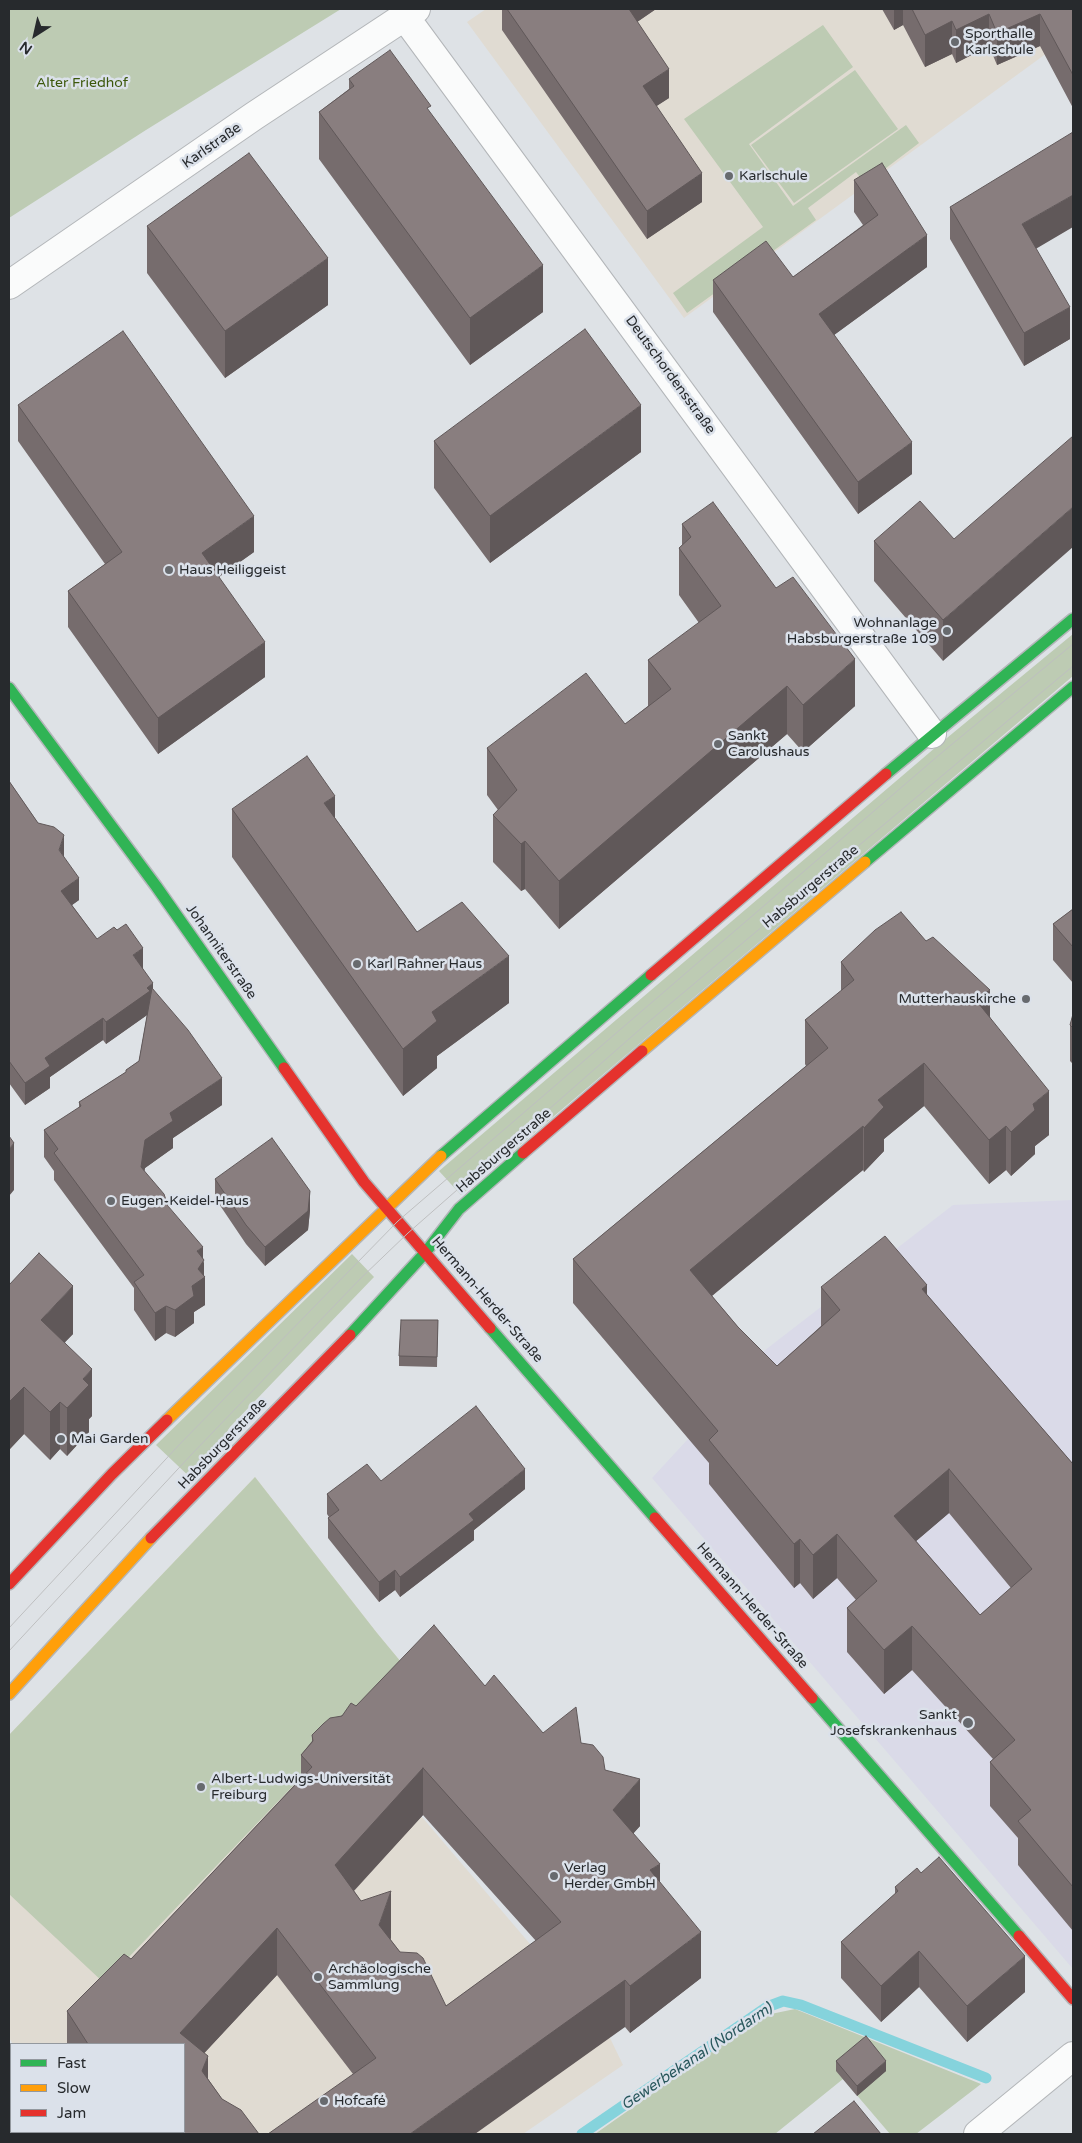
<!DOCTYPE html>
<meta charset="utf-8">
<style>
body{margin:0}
#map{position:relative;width:1082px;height:2143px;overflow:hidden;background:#dee2e6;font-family:"Varela Round",sans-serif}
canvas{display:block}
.frame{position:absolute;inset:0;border:10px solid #272a2d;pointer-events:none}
.legend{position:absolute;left:10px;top:2043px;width:175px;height:90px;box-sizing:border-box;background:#dbe1ea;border:1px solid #93989e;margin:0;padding:6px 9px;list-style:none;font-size:15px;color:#272a2d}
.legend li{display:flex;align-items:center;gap:10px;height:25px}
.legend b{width:25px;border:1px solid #93989e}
.north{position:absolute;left:10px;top:10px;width:50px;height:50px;-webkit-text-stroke:4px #dbe1ea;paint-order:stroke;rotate:215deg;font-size:14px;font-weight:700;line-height:20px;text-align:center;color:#272a2d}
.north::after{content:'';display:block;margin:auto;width:18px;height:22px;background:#272a2d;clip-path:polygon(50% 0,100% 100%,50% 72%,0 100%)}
</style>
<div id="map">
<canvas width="1082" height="2143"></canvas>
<div class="frame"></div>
<ul class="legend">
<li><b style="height:6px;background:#30b455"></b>Fast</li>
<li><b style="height:6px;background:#ff9f0a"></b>Slow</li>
<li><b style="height:6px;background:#e5322d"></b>Jam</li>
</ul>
<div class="north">N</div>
</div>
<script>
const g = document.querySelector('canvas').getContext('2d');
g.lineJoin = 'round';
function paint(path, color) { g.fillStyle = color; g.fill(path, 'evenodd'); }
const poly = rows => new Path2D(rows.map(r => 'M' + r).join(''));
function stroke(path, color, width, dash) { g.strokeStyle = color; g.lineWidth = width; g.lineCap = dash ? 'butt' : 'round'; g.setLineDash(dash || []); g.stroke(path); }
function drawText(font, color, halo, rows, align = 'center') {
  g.font = font + ' "Varela Round",sans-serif'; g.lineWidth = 5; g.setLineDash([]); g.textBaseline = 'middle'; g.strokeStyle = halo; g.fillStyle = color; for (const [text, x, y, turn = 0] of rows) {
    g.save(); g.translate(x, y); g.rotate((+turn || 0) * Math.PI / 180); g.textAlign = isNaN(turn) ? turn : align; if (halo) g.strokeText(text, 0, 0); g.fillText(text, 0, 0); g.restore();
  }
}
paint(poly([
 [486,9,1069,9,1073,34,684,318,467,22],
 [255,1477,377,1633,406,1668,363,1758,422,1817,610,2038,623,2065,523,2134,73,2134,72,2132,184,2132,184,2044,13,2044,9,2038,9,1735]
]), '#e0dbd2');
paint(poly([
 [1073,1200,1073,1969,652,1478,688,1439,717,1417,738,1371,953,1205]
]), '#dadae8');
paint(poly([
 [9,9,341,9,146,130,9,218],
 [823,25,853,67,749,144,793,206,906,125,919,143,865,184,856,172,808,208,816,220,687,313,673,293,763,227,684,119],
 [855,70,898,129,794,203,751,145],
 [1073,634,1073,676,461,1195,439,1171,936,747],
 [352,1254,374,1277,230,1427,195,1482,156,1445],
 [255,1477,377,1633,406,1668,104,1983,9,1894,9,1735],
 [795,2009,981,2084,916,2134,890,2134,843,2079,775,2134,595,2134,730,2039,771,2014]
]), '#bdcbb3');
stroke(poly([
 [582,2134,767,2007,783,2001,801,2005,986,2078]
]), '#85d3dc', 11);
const street = poly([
 [405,17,932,734],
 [9,285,254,116,416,9],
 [9,2110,11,2114],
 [24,2132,25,2134],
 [978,2134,1073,2056]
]);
const fast = poly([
 [9,688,156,886,284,1068],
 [886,774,1073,619],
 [865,862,1073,687],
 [441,1156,651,975],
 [490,1328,655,1518],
 [350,1335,425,1253,459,1209,523,1153],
 [812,1698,1019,1936]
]);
const slow = poly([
 [642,1051,865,862],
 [167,1420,441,1156],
 [9,1694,151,1538]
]);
const jam = poly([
 [651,975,886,774],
 [284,1068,364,1182,490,1328],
 [523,1153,642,1051],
 [655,1518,812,1698],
 [151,1538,350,1335],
 [9,1584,112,1474,167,1420],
 [1019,1936,1073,1999]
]);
stroke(street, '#b3b6b9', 30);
stroke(fast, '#b3b6b9', 14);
stroke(slow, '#b3b6b9', 14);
stroke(jam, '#b3b6b9', 14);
stroke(street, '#fafbfb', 28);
stroke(fast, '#30b455', 11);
stroke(slow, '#ff9f0a', 11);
stroke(jam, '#e5322d', 11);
stroke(poly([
 [9,1628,178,1446,398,1221,939,755,1073,644],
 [9,1651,190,1456,360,1279,408,1233,646,1024,1073,666]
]), '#bebfc0', 1);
paint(poly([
 [502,9,656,9,637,22,669,98,656,106,702,202,647,239,502,30],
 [882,9,1073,9,1073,108,1040,46,997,65,989,46,956,63,952,54,925,67,903,25,894,30],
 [349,79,543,312,470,365,319,159,319,112,349,89],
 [854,180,927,267,834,335,912,474,858,514,713,312,713,280,793,277,863,225,854,212],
 [950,207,1036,249,1070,339,1024,366,950,239],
 [147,226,328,305,225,378,147,273],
 [18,405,254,552,219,577,265,677,158,754,68,627,68,591,105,564,18,441],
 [434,441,641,452,490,563,434,488],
 [682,524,855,706,803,752,787,734,559,929,525,889,521,891,493,862,493,815,498,810,487,795,487,748,625,724,648,706,648,660,699,623,679,595,679,548,682,545],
 [954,539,943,661,874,581,874,541],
 [9,781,38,823,64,857,79,900,72,905,97,939,143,969,153,989,222,1105,173,1138,173,1148,145,1168,144,1171,203,1258,204,1276,205,1305,194,1312,194,1323,175,1337,166,1333,155,1341,134,1310,134,1288,54,1180,54,1171,44,1157,44,1130,79,1108,79,1102,126,1072,126,1070,139,1061,147,1015,106,1044,103,1040,50,1077,50,1088,25,1105,9,1083],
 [232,809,335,818,417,932,509,1003,437,1056,437,1068,403,1096,232,857],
 [1073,909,1073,983,1053,960,1053,924],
 [841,962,990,1017,1049,1135,1035,1146,1035,1154,1011,1176,1006,1170,989,1184,924,1106,884,1139,884,1151,864,1172,863,1170,712,1296,738,1327,777,1366,821,1326,821,1287,927,1295,1073,1464,1073,1931,1018,1865,1018,1838,990,1806,990,1762,993,1759,912,1670,884,1694,847,1652,847,1608,856,1600,837,1578,813,1599,800,1583,794,1588,709,1484,709,1463,573,1303,573,1259,806,1066,805,1064,805,1020,841,991],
 [949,1513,1011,1588,980,1615,916,1541],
 [1073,1014,1073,1064,1070,1061,1070,1025],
 [215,1179,310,1210,308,1230,265,1266,246,1244,215,1198],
 [9,1285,73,1334,65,1342,92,1416,89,1419,89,1432,67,1456,60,1449,50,1460,24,1434,9,1450],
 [438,1320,437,1367,399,1366,399,1356],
 [381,1481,525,1489,474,1530,474,1540,400,1597,395,1590,379,1602,328,1538,328,1518,329,1517,327,1514,327,1494],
 [485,1686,543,1733,581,1743,605,1770,640,1826,633,1833,660,1882,701,1978,630,2033,625,2027,353,2074,277,1975,204,2053,208,2079,222,2099,259,2134,111,2134,111,2132,184,2132,184,2044,67,2044,67,2011,131,1959,301,1778,301,1755,312,1741,312,1735,356,1706],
 [423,1815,536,1941,446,2006,400,1952,390,1939,391,1938,361,1901,354,1891],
 [895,1887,1025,1992,967,2042,919,1987,881,2022,841,1978,841,1942,895,1894],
 [836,2061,886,2071,857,2096,836,2071]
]), '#766c6d');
paint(poly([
 [624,9,656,9,624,31],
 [894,9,903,9,903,25,894,30],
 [989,14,989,46,956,63,956,30],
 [1040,14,1040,46,997,65,997,33],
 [952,21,952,54,925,67,925,35],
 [669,69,669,98,643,115,643,86],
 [702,173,702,202,647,239,647,211],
 [1073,195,1073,227,1022,257,1022,224],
 [927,235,927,267,819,346,819,314],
 [328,258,328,305,225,378,225,331],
 [543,265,543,312,470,365,470,318],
 [1070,307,1070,339,1024,366,1024,333],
 [641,405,641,452,490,563,490,516],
 [912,442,912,474,858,514,858,482],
 [1073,507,1073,547,943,661,943,620],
 [254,516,254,552,202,589,202,553],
 [265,642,265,677,158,754,158,718],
 [855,659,855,706,803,752,803,705],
 [787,686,787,734,559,929,559,881],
 [335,796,335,843,324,803],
 [64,835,64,857,59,850],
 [525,841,525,889,521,891,521,844],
 [79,878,79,900,61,913,61,891],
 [143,948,143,970,133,955],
 [509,956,509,1003,437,1056,437,1068,403,1096,403,1049,432,1012],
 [153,983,153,1005,150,1013,106,1044,106,1022],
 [990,990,990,1034,975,999],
 [103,1018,103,1040,50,1077,50,1088,25,1105,25,1083,45,1058],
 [924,1063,924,1106,884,1139,884,1151,864,1172,864,1128,878,1100],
 [222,1078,222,1105,173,1138,173,1148,145,1168,141,1195,141,1167,145,1140,170,1113],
 [1049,1091,1049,1135,1035,1146,1035,1154,1011,1176,1011,1132,1033,1104],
 [863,1126,863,1170,690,1314,690,1270],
 [1006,1126,1006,1170,989,1184,989,1140],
 [14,1143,14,1190,9,1196,9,1149],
 [310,1191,310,1210,308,1230,265,1266,265,1247],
 [203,1247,203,1263,204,1260,204,1278,205,1277,205,1305,194,1312,194,1323,175,1337,175,1310,192,1286,197,1251],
 [927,1285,927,1329,922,1289],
 [73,1286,73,1334,41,1367,41,1320],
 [166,1306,166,1333,155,1341,155,1313],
 [92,1369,92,1416,89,1419,89,1432,67,1456,67,1408,83,1379],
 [24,1387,24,1434,9,1450,9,1402],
 [60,1402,60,1449,50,1460,50,1412],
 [525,1469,525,1489,474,1530,474,1540,400,1597,400,1577,469,1514],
 [949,1469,949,1513,894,1560,894,1516],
 [837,1534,837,1578,813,1599,813,1555],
 [800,1539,800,1583,794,1588,794,1544],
 [395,1570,395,1590,379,1602,379,1582],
 [912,1626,912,1670,884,1694,884,1650],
 [423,1768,423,1815,335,1911,335,1865],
 [640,1779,640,1826,613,1857,613,1810],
 [660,1864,660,1911,650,1870],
 [391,1891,391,1938,379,1972,379,1925],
 [277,1928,277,1975,184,2075,180,2033],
 [701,1932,701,1978,630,2033,630,1986],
 [919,1951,919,1987,881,2022,881,1986],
 [1025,1956,1025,1992,967,2042,967,2006],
 [625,1980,625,2027,475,2134,410,2134],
 [208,2056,208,2103,202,2071],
 [886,2061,886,2071,857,2096,857,2086]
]), '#605859');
const building = poly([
 [507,9,629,9,669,69,643,86,702,173,647,211,507,9],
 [912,9,1073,9,1073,75,1040,14,997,33,989,14,956,30,952,21,925,35,912,9],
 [390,50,431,106,427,108,543,265,470,318,319,112,354,86,349,79,390,50],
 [1073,132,1073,195,1022,224,1070,307,1024,333,950,207,1073,132],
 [249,153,328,258,225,331,147,226,249,153],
 [882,163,927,235,819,314,912,442,858,482,713,280,766,241,793,277,878,215,854,180,882,163],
 [585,329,641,405,490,516,434,441,585,329],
 [123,331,254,516,202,553,265,642,158,718,68,591,122,552,18,405,123,331],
 [1073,436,1073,507,943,620,874,541,920,501,954,539,1073,436],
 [713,502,776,588,793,577,855,659,803,705,787,686,559,881,525,841,521,844,493,815,517,790,487,748,586,673,625,724,671,689,648,660,721,606,679,548,691,537,682,524,713,502],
 [307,756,335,796,324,803,417,932,462,902,509,956,432,1012,437,1021,403,1049,232,809,307,756],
 [9,781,38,823,54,827,64,835,59,850,79,878,61,891,97,939,114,927,117,930,126,924,143,948,133,955,153,983,147,988,150,991,106,1022,103,1018,45,1058,50,1066,25,1083,9,1061,9,987,10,986,9,985,9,781],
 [1073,909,1073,947,1053,924,1073,909],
 [901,912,926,941,933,937,990,990,975,999,1049,1091,1033,1104,1035,1110,1011,1132,1006,1126,989,1140,924,1063,878,1100,884,1107,864,1128,863,1126,690,1270,738,1327,777,1366,840,1310,821,1287,885,1236,927,1285,922,1289,1073,1464,1073,1887,1018,1821,1031,1810,990,1762,1015,1740,912,1626,884,1650,847,1608,877,1581,837,1534,813,1555,800,1539,794,1544,709,1440,718,1431,573,1259,828,1048,805,1020,854,980,841,962,875,930,901,912],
 [949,1469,1032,1569,980,1615,894,1516,949,1469],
 [152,988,188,1030,222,1078,170,1113,173,1121,145,1140,141,1167,164,1194,168,1206,203,1247,197,1251,204,1260,198,1269,205,1277,192,1286,194,1296,175,1310,166,1306,155,1313,134,1282,144,1275,54,1153,58,1149,44,1130,81,1106,79,1102,126,1072,126,1070,139,1061,152,988],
 [1073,1014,1073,1028,1070,1025,1073,1014],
 [9,1136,14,1143,9,1149,9,1136],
 [272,1138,310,1191,308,1211,265,1247,246,1225,215,1179,272,1138],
 [39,1253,73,1286,41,1320,92,1369,83,1379,89,1385,67,1408,60,1402,50,1412,24,1387,9,1402,9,1285,39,1253],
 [401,1320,438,1320,437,1357,399,1356,401,1320],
 [476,1406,525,1469,469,1514,474,1520,400,1577,395,1570,379,1582,328,1518,339,1510,327,1494,367,1464,381,1481,476,1406],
 [434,1625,485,1686,494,1675,543,1733,576,1707,581,1743,593,1745,603,1757,605,1770,640,1779,613,1810,660,1864,650,1870,701,1932,630,1986,625,1980,410,2134,268,2134,376,2058,277,1928,180,2033,208,2056,202,2071,222,2099,241,2110,259,2134,138,2134,136,2132,184,2132,184,2044,88,2044,67,2011,124,1954,131,1959,312,1767,301,1755,313,1741,312,1735,323,1724,330,1718,342,1716,351,1703,356,1706,434,1625],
 [423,1768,561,1922,446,2006,423,1958,417,1953,400,1952,379,1925,391,1891,361,1901,335,1865,423,1768],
 [939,1857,1025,1956,967,2006,919,1951,881,1986,841,1942,898,1891,895,1887,917,1868,921,1873,939,1857],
 [866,2036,886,2061,857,2086,836,2061,866,2036],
 [854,2101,881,2134,813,2134,854,2101]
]);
paint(building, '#897e7f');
stroke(building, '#605859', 1);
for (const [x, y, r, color] of [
 [955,42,5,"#676a6e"],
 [729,176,5,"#676a6e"],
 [169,570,5,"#676a6e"],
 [947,631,5,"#676a6e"],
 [718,744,5,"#676a6e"],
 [357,964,5,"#676a6e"],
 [1026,999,5,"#676a6e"],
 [111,1201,5,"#676a6e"],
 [61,1439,5,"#676a6e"],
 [968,1723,6,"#676a6e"],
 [201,1787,5,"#676a6e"],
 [554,1876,5,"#676a6e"],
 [318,1977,5,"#676a6e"],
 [324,2101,5,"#676a6e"]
]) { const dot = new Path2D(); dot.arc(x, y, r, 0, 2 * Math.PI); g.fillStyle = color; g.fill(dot); stroke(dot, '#dbe1ea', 2); }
drawText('14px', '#272a2d', '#dbe1ea', [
 ["Sporthalle",965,34],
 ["Karlschule",965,50],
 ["Karlschule",739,176],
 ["Haus Heiliggeist",179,570],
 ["Wohnanlage",937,623,"right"],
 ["Habsburgerstraße 109",937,639,"right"],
 ["Sankt",728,736],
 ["Carolushaus",728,752],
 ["Karl Rahner Haus",367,964],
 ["Mutterhauskirche",1016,999,"right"],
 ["Eugen-Keidel-Haus",121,1201],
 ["Mai Garden",71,1439],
 ["Sankt",957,1715,"right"],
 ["Josefskrankenhaus",957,1731,"right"],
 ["Albert-Ludwigs-Universität",211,1779],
 ["Freiburg",211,1795],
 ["Verlag",564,1868],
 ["Herder GmbH",564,1884],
 ["Archäologische",328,1969],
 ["Sammlung",328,1985],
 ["Hofcafé",334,2101]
], 'left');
drawText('14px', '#3c580c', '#dbe1ea', [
 ["Alter Friedhof",82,83]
]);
drawText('14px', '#272a2d', '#dbe1ea', [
 ["Karlstraße",212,146,-35],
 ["Deutschordensstraße",670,375,54],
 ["Habsburgerstraße",811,887,-40],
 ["Johanniterstraße",221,952,55],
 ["Habsburgerstraße",504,1151,-41],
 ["Hermann-Herder-Straße",487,1300,49],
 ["Habsburgerstraße",223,1444,-46],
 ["Hermann-Herder-Straße",752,1606,49]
]);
drawText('italic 15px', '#28575c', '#dbe1ea', [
 ["Gewerbekanal (Nordarm)",697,2057,-34]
]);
</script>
